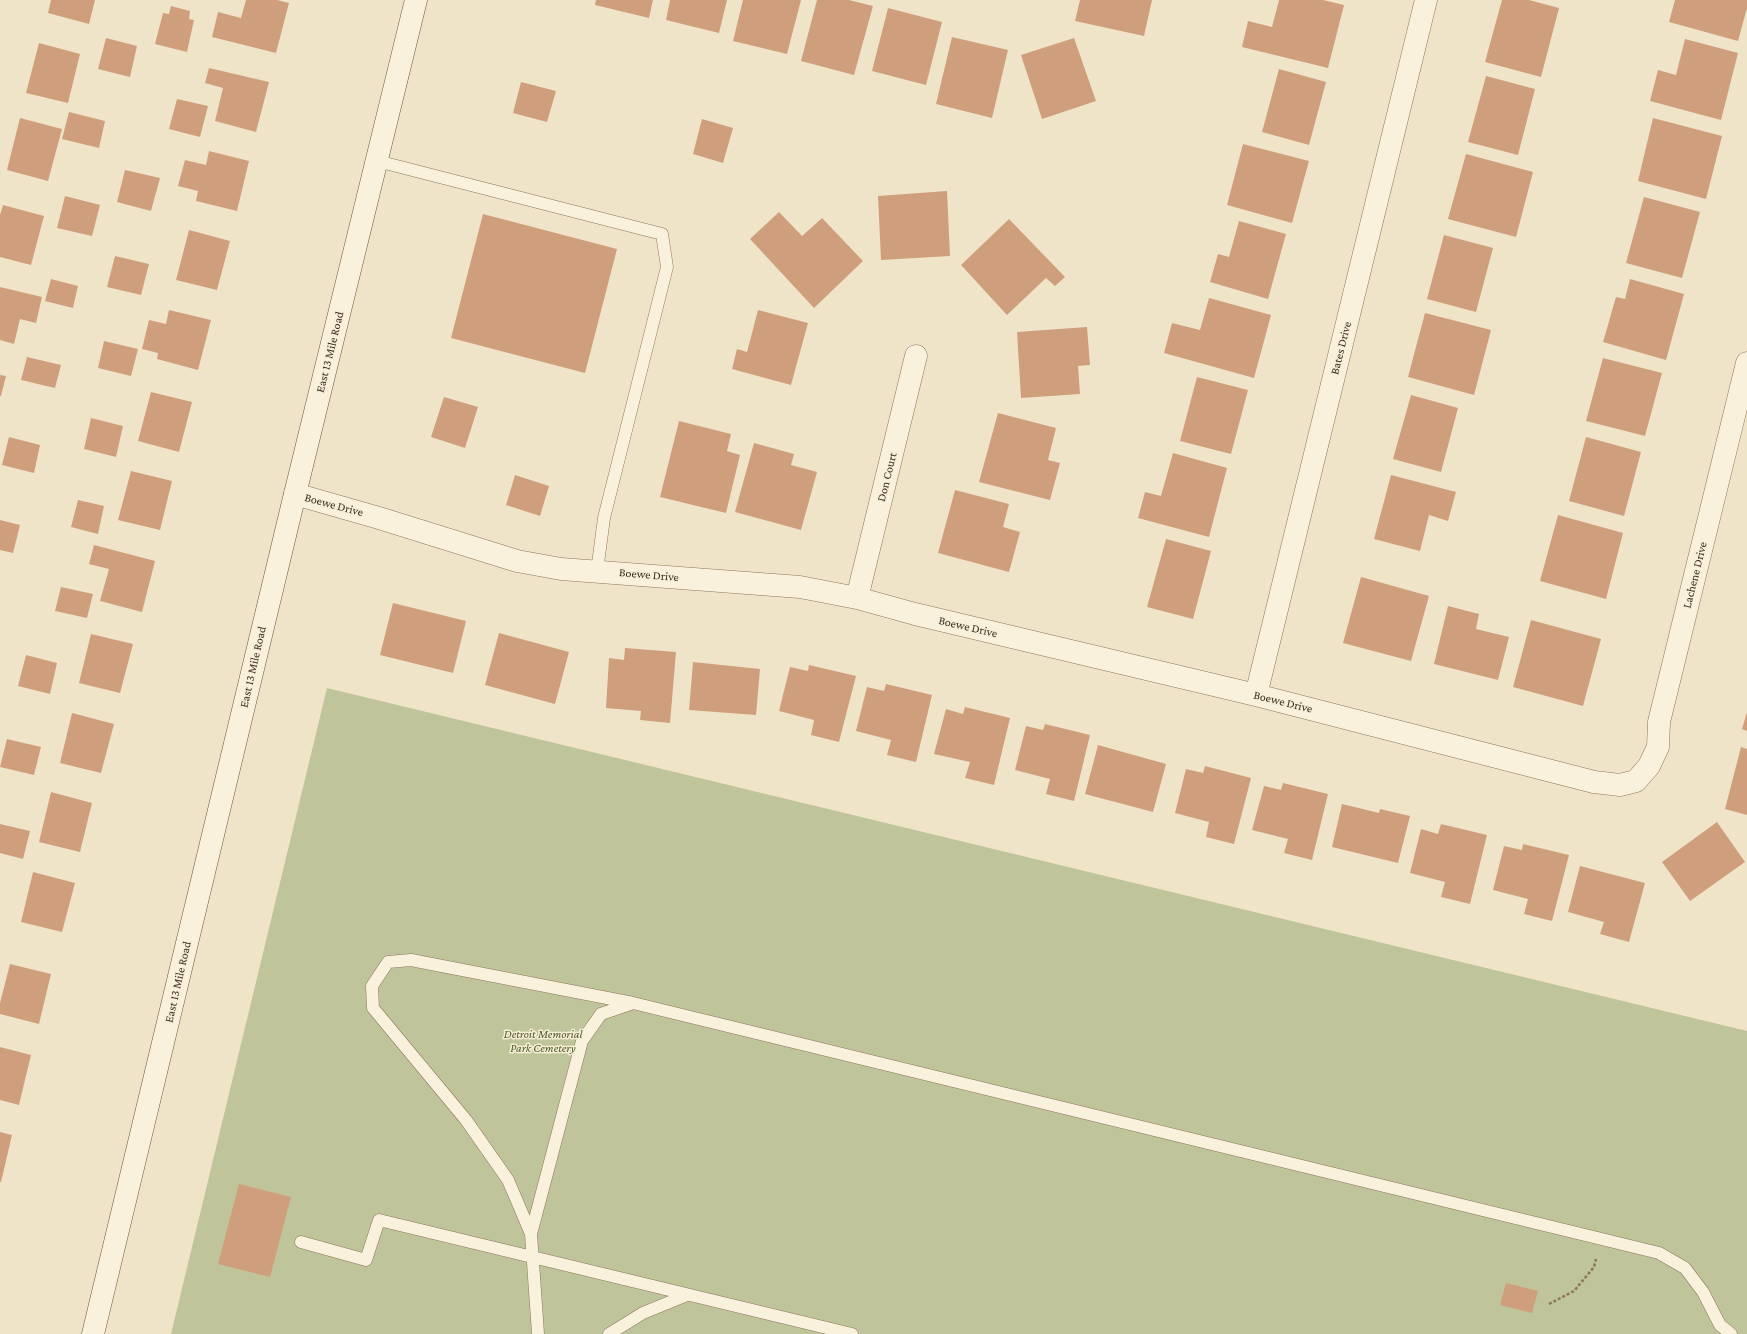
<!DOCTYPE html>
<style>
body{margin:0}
canvas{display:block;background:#f0e4c8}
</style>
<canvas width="1747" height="1334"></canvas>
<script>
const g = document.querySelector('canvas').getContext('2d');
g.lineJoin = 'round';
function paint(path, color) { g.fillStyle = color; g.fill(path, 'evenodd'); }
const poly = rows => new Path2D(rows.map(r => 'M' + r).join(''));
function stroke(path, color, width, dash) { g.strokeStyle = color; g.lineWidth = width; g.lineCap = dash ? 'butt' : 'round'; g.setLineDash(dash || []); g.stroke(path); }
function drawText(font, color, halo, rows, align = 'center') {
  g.font = font + ' "Crimson Pro",serif'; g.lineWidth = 3; g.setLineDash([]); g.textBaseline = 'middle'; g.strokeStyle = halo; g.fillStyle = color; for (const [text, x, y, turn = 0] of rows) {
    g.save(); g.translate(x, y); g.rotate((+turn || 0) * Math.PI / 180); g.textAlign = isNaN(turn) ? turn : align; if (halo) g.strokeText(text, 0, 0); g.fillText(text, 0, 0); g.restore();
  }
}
paint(poly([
 [327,688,1747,1031,1747,1334,171,1334]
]), '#bfc49a');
paint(poly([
 [51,0,95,0,89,24,48,13],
 [246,0,277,0,289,3,276,53,212,37,218,12,241,18],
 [596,0,653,0,649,18,595,5],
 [670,0,727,0,719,33,666,20],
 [743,0,801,0,787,54,733,41],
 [817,0,849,0,873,6,854,75,801,61],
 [1080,0,1152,0,1144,36,1075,21],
 [1279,0,1323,0,1344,5,1328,68,1242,47,1248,21,1272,27],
 [1502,0,1529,0,1559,8,1541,77,1485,62],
 [1675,0,1747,0,1747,8,1738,41,1669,22],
 [171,6,190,11,189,19,194,20,187,52,155,44,163,13,169,14],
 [888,8,942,22,926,85,872,71],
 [952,37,1008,50,992,118,936,104],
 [106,38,137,46,130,77,98,69],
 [1074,38,1096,101,1042,119,1021,55],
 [1685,39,1738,53,1721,120,1650,101,1658,70,1676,75],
 [39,43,80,54,68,103,26,93],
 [209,68,269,82,256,132,215,121,223,88,205,83],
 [1279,69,1326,82,1309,145,1262,132],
 [1486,76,1535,89,1518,155,1468,142],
 [521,82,556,91,547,122,513,113],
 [177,99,208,106,200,137,169,129],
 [69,112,105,121,99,148,62,139],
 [20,118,62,129,48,181,7,170],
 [1653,118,1722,136,1706,199,1638,181],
 [702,119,733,128,723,163,693,154],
 [1243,144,1309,161,1292,223,1227,205],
 [209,151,249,161,237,211,196,201,198,191,178,186,185,160,206,165],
 [1466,154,1533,172,1516,237,1448,219],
 [125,170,160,178,151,211,117,202],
 [947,191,950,256,881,260,878,196],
 [65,196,100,205,92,236,57,228],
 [1644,197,1700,212,1682,278,1626,263],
 [3,205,44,216,31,265,0,257,0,215],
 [779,212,802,236,822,218,863,261,814,308,750,239],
 [483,214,617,249,585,373,451,338],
 [1009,219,1065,277,1055,286,1046,278,1007,315,961,265],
 [1239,221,1286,234,1268,299,1210,282,1218,254,1229,257],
 [189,230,230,241,217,290,176,280],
 [1444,235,1493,248,1476,312,1427,299],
 [115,256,149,264,141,295,107,287],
 [51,279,78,286,73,308,45,301],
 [1630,279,1684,294,1666,360,1603,342,1616,297,1625,299],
 [0,287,42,297,36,323,20,319,14,344,0,340],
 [1209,298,1271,315,1254,378,1164,353,1172,323,1200,330],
 [169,310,211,320,198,370,157,359,158,353,142,349,149,320,166,324],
 [758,310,808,323,791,385,732,369,737,349,747,352],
 [1425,313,1491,330,1474,395,1408,377],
 [1087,327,1090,365,1078,366,1080,394,1021,398,1017,332],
 [104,341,138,349,131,376,98,368],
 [27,357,61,365,55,388,21,380],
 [1603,358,1662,373,1645,436,1586,421],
 [0,375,6,376,1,396,0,396],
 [1197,377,1248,390,1231,454,1180,441],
 [151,392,192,402,179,452,138,441],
 [1411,395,1458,408,1441,472,1393,459],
 [444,397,478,407,465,448,431,437],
 [998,413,1056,428,1048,460,1060,463,1050,500,979,482],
 [91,418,123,426,116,457,84,449],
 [679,421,731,434,727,451,740,455,726,513,660,497],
 [9,437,40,445,34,473,2,465],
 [1586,437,1641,452,1624,516,1569,501],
 [754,443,794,454,791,465,817,472,801,530,735,512],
 [1173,453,1227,468,1209,537,1138,518,1145,492,1161,496],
 [131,471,172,481,160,530,118,520],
 [515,475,549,486,540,516,506,505],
 [1391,475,1456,492,1448,521,1429,515,1420,551,1374,539],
 [955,490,1009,504,1003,527,1020,532,1009,572,938,553],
 [78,500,104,506,98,534,71,527],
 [1558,515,1623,533,1606,599,1540,581],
 [0,520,20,525,13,553,0,550],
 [1166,539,1211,551,1193,619,1147,607],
 [94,545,155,561,142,612,100,601,109,569,89,564],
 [1361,577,1429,596,1411,661,1343,643],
 [61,587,93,594,87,618,55,611],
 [393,603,466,621,453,673,380,655],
 [1448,606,1479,614,1476,629,1509,637,1498,680,1434,664],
 [1531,620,1601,639,1583,706,1513,687],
 [499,633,569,652,555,704,485,685],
 [91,634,133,644,120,693,79,683],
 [625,648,676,652,670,723,640,720,641,711,606,708,609,658,624,660],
 [26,655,57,663,50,694,18,686],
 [693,662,760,669,756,715,689,710],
 [809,665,856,676,839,742,811,735,814,720,779,711,790,667,808,671],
 [886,684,932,695,916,762,887,755,891,740,856,731,867,687,884,691],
 [965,707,1010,718,994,785,965,778,970,762,934,754,946,709,963,714],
 [1747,712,1747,731,1742,729],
 [72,713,114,724,101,773,60,763],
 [1045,724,1090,735,1074,801,1046,794,1050,779,1015,770,1026,726,1043,730],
 [7,739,41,747,34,775,0,767],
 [1098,745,1166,764,1153,812,1085,794],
 [1741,747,1747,749,1747,815,1725,809],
 [1205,766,1251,778,1234,844,1206,837,1209,822,1175,813,1186,769,1203,773],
 [1283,783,1328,794,1312,860,1284,853,1288,839,1252,830,1264,786,1281,790],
 [51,792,92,803,80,852,39,842],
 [1342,804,1379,813,1380,809,1410,816,1398,863,1332,847],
 [1717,822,1745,862,1690,901,1662,862],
 [0,824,30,831,23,859,0,853],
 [1441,824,1487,835,1470,904,1441,897,1445,882,1410,873,1421,829,1438,834],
 [1523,844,1569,855,1552,921,1524,914,1528,899,1493,890,1504,846,1522,850],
 [1580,866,1645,883,1629,942,1600,934,1604,922,1568,912],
 [33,872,75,883,62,932,21,922],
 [10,964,51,974,39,1024,0,1014,0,1003],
 [0,1047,31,1055,19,1105,0,1100],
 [0,1132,12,1135,1,1182,0,1182],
 [239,1184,291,1197,270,1277,218,1264],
 [1506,1283,1538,1291,1532,1313,1500,1305]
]), '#cf9f7d');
const service = poly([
 [377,161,662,234,667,267,604,518,597,571],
 [531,1234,582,1041,601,1014,633,1003],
 [301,1242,366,1260,379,1220,852,1334],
 [538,1334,531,1234,508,1180,466,1120,373,1008,372,986,388,962,411,960,633,1003,1659,1253,1685,1268,1703,1292,1720,1325,1731,1334],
 [609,1334,643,1313,687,1295]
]);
const minor = poly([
 [295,494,379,518,517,561,561,569,800,587,857,598,915,614,1256,695,1594,782,1620,785,1636,781,1649,766,1658,747,1659,722,1747,363],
 [857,598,916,356],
 [1256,695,1426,0]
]);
const secondary = poly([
 [93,1334,295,494,416,0]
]);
stroke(service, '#8d765c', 13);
stroke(minor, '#8d765c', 23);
stroke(secondary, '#6f573f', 23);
stroke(poly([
 [1549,1304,1574,1291,1594,1267,1596,1259]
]), '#8d765c', 2.5, [3, 2]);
stroke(service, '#faf1dc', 12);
stroke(minor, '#faf1dc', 22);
stroke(secondary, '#faf1dc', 22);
drawText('12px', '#3d2e20', '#f7eed8', [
 ["Bates Drive",1341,348,-76],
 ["East 13 Mile Road",330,352,-76],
 ["Don Court",887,477,-76],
 ["Boewe Drive",334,505,15],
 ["Boewe Drive",649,575,5],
 ["Lachene Drive",1695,575,-76],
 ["Boewe Drive",968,627,13],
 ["East 13 Mile Road",253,667,-77],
 ["Boewe Drive",1283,702,14],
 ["East 13 Mile Road",178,982,-77]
]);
drawText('italic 12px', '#4d5a26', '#f7eed8', [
 ["Detroit Memorial",543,1034],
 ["Park Cemetery",543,1048]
]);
</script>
